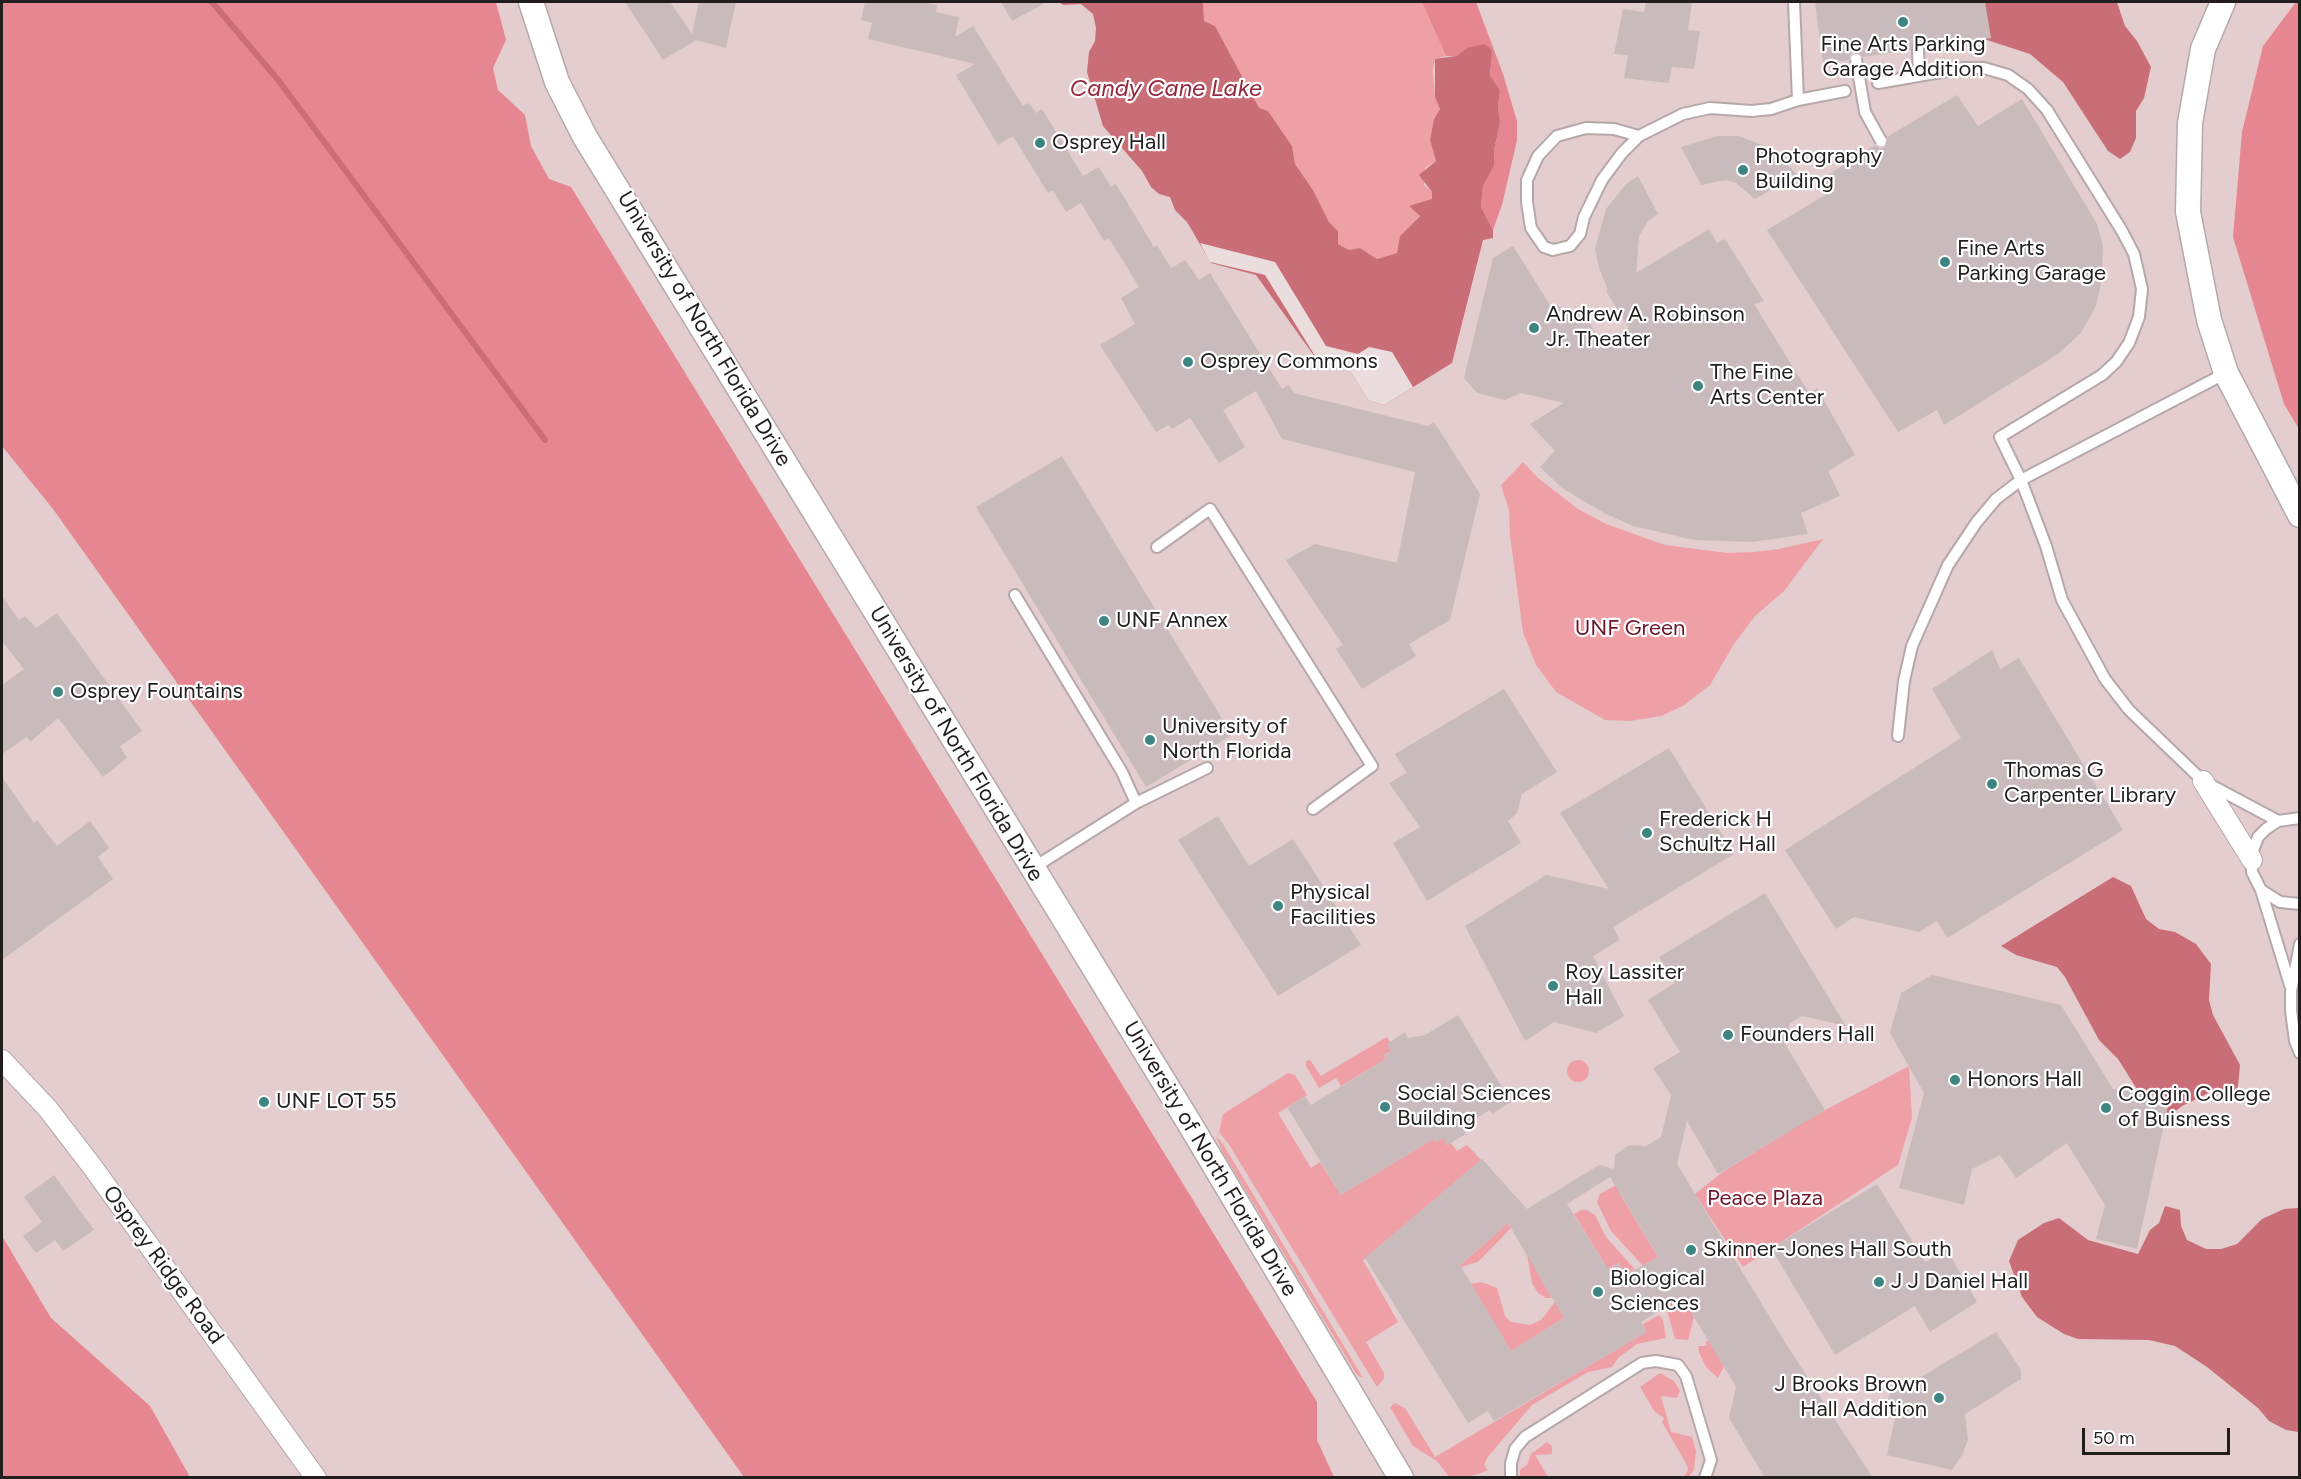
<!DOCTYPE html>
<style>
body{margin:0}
#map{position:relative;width:2301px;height:1479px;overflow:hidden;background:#ebdcdd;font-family:Figtree,sans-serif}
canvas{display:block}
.frame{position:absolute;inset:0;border:3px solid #231e1e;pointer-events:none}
.scale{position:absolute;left:2082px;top:1428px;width:148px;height:27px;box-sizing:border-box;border:3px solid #231e1e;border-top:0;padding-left:8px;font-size:18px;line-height:21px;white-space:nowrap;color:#231e1e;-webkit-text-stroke:4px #fff;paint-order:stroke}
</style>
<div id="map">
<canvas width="2301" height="1479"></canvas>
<div class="frame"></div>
<div class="scale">50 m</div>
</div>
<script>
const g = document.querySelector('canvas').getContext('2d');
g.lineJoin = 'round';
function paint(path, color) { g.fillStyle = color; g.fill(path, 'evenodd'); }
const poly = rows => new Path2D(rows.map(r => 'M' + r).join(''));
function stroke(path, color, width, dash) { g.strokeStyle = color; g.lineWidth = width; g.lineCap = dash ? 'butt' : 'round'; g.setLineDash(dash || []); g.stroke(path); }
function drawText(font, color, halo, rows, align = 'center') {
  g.font = font + ' Figtree,sans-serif'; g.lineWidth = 4.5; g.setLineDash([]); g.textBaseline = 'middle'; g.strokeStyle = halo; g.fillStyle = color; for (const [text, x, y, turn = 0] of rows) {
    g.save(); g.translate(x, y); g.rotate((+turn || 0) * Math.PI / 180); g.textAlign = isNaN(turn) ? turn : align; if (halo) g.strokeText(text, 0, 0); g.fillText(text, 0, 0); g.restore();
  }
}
paint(poly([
 [2,2,2299,2,2299,1477,2,1477]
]), '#e4cdce');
paint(poly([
 [1203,2,1422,2,1446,56,1435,59,1433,70,1435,97,1440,109,1434,119,1430,140,1436,161,1425,168,1424,185,1432,192,1432,200,1410,207,1420,215,1400,236,1397,253,1377,259,1360,248,1349,250,1338,244,1338,231,1329,222,1313,190,1295,164,1292,146,1268,111,1259,109,1215,26,1204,21],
 [1523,462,1538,478,1578,509,1606,524,1665,545,1727,553,1754,552,1779,549,1823,539,1784,591,1755,616,1734,644,1710,685,1683,706,1661,716,1630,721,1605,720,1556,692,1536,665,1523,632,1510,536,1509,510,1501,485],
 [1387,1037,1390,1042,1387,1044,1391,1051,1384,1055,1386,1059,1341,1086,1336,1078,1319,1088,1306,1066,1306,1061,1310,1060,1321,1076],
 '1567 1071a11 11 0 1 1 22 0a11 11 0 1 1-22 0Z',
 [1909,1066,1912,1118,1898,1165,1743,1267,1695,1194,1724,1171,1812,1117],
 [1288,1073,1295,1075,1307,1095,1278,1113,1311,1168,1320,1162,1341,1195,1433,1139,1436,1142,1443,1138,1447,1145,1451,1143,1457,1151,1467,1145,1481,1160,1363,1260,1398,1322,1366,1342,1384,1373,1384,1378,1377,1387,1228,1143,1219,1132,1223,1114],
 [1216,1136,1223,1144,1363,1378,1357,1375,1222,1151],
 [1616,1185,1624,1185,1621,1196,1694,1317,1688,1340,1675,1339,1664,1299,1645,1268,1611,1231,1597,1202,1600,1194],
 [1581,1210,1587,1210,1595,1215,1606,1237,1637,1272,1638,1277,1633,1270,1626,1275,1619,1263,1608,1269,1574,1214],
 [1508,1223,1511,1228,1478,1262,1457,1268],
 [1527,1254,1552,1298,1546,1298,1538,1293,1532,1283],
 [1481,1282,1497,1288,1505,1316,1511,1322,1530,1325,1541,1320,1555,1302,1564,1318,1511,1351,1471,1284],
 [1659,1315,1663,1320,1666,1338,1637,1344,1618,1358,1612,1367,1588,1372,1532,1405,1487,1458,1484,1465,1488,1470,1481,1473,1467,1477,1449,1477,1437,1461,1413,1446,1390,1407,1395,1403,1405,1408,1435,1457,1646,1332,1643,1324],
 [1706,1341,1709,1341,1724,1366,1718,1378,1706,1367,1699,1352,1698,1346,1706,1346],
 [1660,1373,1674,1381,1680,1391,1677,1398,1661,1396,1671,1432,1692,1437,1696,1451,1694,1470,1688,1477,1684,1477,1688,1470,1687,1465,1662,1422,1664,1418,1655,1412,1640,1387],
 [1547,1442,1552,1446,1552,1454,1535,1455,1548,1477,1520,1477,1520,1470,1527,1465,1531,1454]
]), '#ef9fa6');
paint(poly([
 [2,2,496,2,506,40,493,68,498,90,525,115,531,146,549,179,571,187,1317,1402,1317,1440,1334,1477,744,1477,53,509,2,446],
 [1422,2,1476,2,1503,74,1517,121,1517,140,1502,205,1493,230,1481,207,1483,186,1494,166,1494,150,1500,123,1498,107,1500,90,1490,75,1491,69,1467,48,1456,56,1446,56],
 [2296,2,2300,2,2299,429,2284,404,2233,237,2242,132,2263,46],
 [2,1236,51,1318,150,1406,190,1477,2,1477]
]), '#e68690');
paint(poly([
 [1059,2,1203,2,1204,21,1215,26,1259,108,1268,111,1292,146,1295,164,1313,190,1329,222,1338,231,1338,244,1349,250,1360,248,1377,259,1397,253,1400,236,1420,216,1409,206,1432,199,1432,192,1419,175,1436,161,1430,140,1434,119,1440,109,1435,97,1435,59,1456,56,1467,48,1485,44,1492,50,1490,75,1500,90,1498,107,1500,123,1494,150,1494,166,1483,186,1481,207,1493,230,1493,238,1483,240,1452,363,1384,405,1368,400,1351,372,1320,364,1256,275,1211,263,1187,222,1175,210,1170,197,1159,194,1151,187,1142,171,1103,126,1087,72,1089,52,1095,41,1096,28,1093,14,1081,4,1063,5],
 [1874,2,2117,2,2125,26,2137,41,2151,67,2144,98,2136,111,2136,138,2130,152,2120,159,2108,151,2063,82,2030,54,1987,40,1956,37,1860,53,1850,52,1831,38],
 [2113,877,2131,886,2146,919,2159,929,2175,932,2196,944,2211,964,2209,1000,2213,1015,2240,1065,2238,1086,2234,1095,2226,1096,2213,1091,2182,1106,2164,1120,2140,1094,2118,1059,2099,1040,2065,977,2057,967,2016,955,2001,946],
 [2165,1206,2180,1210,2181,1226,2187,1240,2206,1249,2221,1249,2237,1244,2262,1219,2284,1209,2299,1208,2299,1432,2286,1430,2269,1421,2258,1408,2207,1367,2175,1346,2149,1340,2078,1339,2064,1334,2037,1317,2022,1297,2009,1261,2018,1240,2044,1223,2059,1218,2088,1240,2138,1254,2150,1230,2159,1223]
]), '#c96d77');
paint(poly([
 [1200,243,1275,262,1326,346,1358,354,1369,347,1392,352,1413,387,1384,405,1368,400,1351,372,1320,364,1265,275,1210,262]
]), '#ebdcdd');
stroke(poly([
 [212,2,279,81,545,440]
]), '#c96d77', 6);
paint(poly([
 [625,2,670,2,692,34,699,2,736,2,726,48,696,40,663,60],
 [865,2,921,2,937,5,936,12,959,17,955,37,973,26,1023,106,1029,103,1036,113,1042,109,1083,176,1099,167,1111,187,1116,184,1154,247,1157,245,1171,268,1185,260,1199,280,1210,273,1282,389,1289,385,1294,393,1428,426,1434,422,1480,494,1450,620,1409,644,1416,656,1362,689,1336,649,1343,645,1286,560,1315,544,1397,563,1415,472,1282,439,1256,391,1223,410,1245,447,1219,463,1190,418,1172,429,1169,425,1156,432,1100,345,1135,324,1121,298,1139,287,1109,238,1104,241,1081,203,1066,212,1053,190,1048,193,1013,136,998,145,956,75,975,64,868,39,872,23,861,20],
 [1001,2,1047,2,1012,21],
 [1646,2,1692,2,1688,30,1700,31,1694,69,1672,67,1669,83,1624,78,1628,55,1614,54,1623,9,1644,12],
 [1815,2,1985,2,1991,38,1925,48,1917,42,1912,45,1911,50,1863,57,1855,52,1851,54,1849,60,1823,64],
 [1957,95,1978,126,2022,99,2097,224,2103,245,2102,279,2096,306,2081,333,2058,354,1944,425,1937,410,1898,432,1767,230,1825,195,1817,182,1875,145,1880,148,1885,147,1887,137],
 [1718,136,1738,136,1765,146,1783,159,1797,175,1755,199,1736,183,1726,180,1701,185,1681,147],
 [1638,176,1658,214,1648,221,1639,236,1636,273,1709,229,1717,243,1725,239,1764,301,1754,304,1809,393,1817,388,1855,455,1828,471,1840,496,1801,513,1808,534,1752,542,1694,540,1633,526,1604,513,1562,488,1540,467,1555,451,1530,424,1564,403,1521,393,1505,400,1477,393,1464,378,1493,258,1513,246,1550,305,1584,312,1601,344,1629,328,1606,291,1608,290,1599,268,1595,249,1606,209,1626,184],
 [1062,456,1232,735,1146,787,976,507],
 [2,596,19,620,25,616,36,628,57,613,142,731,120,746,127,758,103,777,58,718,30,742,27,737,2,754,2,685,24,669,2,641],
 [1992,650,2000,669,2019,658,2123,830,1947,938,1937,921,1919,932,1854,917,1836,929,1785,850,1961,738,1932,689],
 [1504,689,1557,772,1522,794,1517,813,1508,821,1521,843,1427,901,1393,843,1420,827,1389,783,1407,773,1395,754],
 [1669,748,1734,854,1613,927,1620,940,1593,956,1624,1016,1596,1033,1554,1022,1525,1041,1465,926,1546,875,1609,889,1560,813],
 [2,777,34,823,37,820,57,846,90,821,109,848,98,857,113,879,2,960],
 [1218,816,1249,866,1293,839,1361,945,1278,996,1178,840],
 [1765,893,1846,1026,1802,1016,1790,1023,1785,1044,1825,1110,1718,1174,1687,1121,1677,1164,1786,1344,1873,1478,1765,1478,1729,1418,1736,1387,1682,1297,1641,1322,1647,1332,1494,1421,1488,1411,1468,1423,1365,1258,1482,1159,1527,1209,1599,1165,1614,1169,1615,1155,1629,1145,1646,1146,1661,1137,1671,1095,1653,1068,1680,1052,1648,1000,1675,983,1659,957],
 [1610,1177,1658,1257,1626,1275,1619,1263,1608,1269,1567,1204],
 [1508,1223,1564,1318,1511,1351,1460,1265],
 [1932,975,2061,1005,2113,1089,2170,1097,2137,1249,2096,1239,2105,1205,2067,1143,2016,1178,2000,1155,1972,1169,1964,1205,1899,1188,1924,1093,1890,1033,1901,993],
 [1458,1015,1511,1102,1492,1114,1490,1110,1462,1127,1466,1134,1447,1145,1443,1138,1436,1142,1433,1139,1341,1195,1287,1107,1305,1096,1311,1105,1386,1059,1384,1056,1391,1051,1387,1044,1405,1032,1408,1038,1425,1035],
 [54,1175,94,1230,63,1251,55,1240,36,1253,23,1236,42,1222,24,1197],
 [1877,1184,1925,1262,1947,1250,1977,1302,1930,1332,1915,1306,1835,1355,1771,1248],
 [1996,1332,2021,1370,2021,1379,1965,1414,1968,1440,1962,1455,1952,1470,1887,1455,1896,1413,1885,1410,1893,1383,1906,1386]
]), '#c9bbbc');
const service = poly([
 [1794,2,1798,100,1845,91],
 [1918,49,1919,75],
 [1878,83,1964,68,1984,68,2008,75,2028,89,2047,110,2122,231,2134,254,2142,289,2139,317,2129,343,2116,362,2102,375,2000,437,2021,480,2046,546,2062,600,2105,679,2129,710,2203,781,2278,821],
 [1639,136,1614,129,1586,128,1557,136,1538,156,1527,180,1527,202,1531,228,1544,247,1553,250,1570,246,1580,234,1584,217,1602,180,1622,153,1639,136,1683,114,1710,108,1752,111,1771,109,1798,100],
 [1157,547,1210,509,1372,766,1313,809],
 [1015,595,1122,772,1136,803,1033,868],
 [1898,736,1904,681,1912,646,1948,565,1976,523,1996,499,2021,480,2226,373],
 [1136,803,1207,768],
 [2300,818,2278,821,2266,829,2258,837,2251,856,2252,872,2261,890,2280,902,2300,904],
 [2261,890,2290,985],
 [2300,944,2291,991,2291,1011,2295,1041,2300,1053],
 [1511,1478,1511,1463,1515,1449,1525,1437,1642,1363,1656,1361,1678,1365,1686,1376,1711,1460,1705,1478]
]);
const minor = poly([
 [2203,781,2252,860],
 [2,1060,48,1109,94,1169,316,1478]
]);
const tertiary = poly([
 [531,2,557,82,585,137,1188,1121,1401,1478],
 [2223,2,2203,49,2190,123,2188,212,2209,320,2226,373,2300,515]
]);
stroke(service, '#b6a8a9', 14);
stroke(minor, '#b6a8a9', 22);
stroke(tertiary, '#b6a8a9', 27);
stroke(service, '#fff', 10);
stroke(minor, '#fff', 20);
stroke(tertiary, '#fff', 24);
const serviceBridge = poly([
 [1856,59,1865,112,1881,141]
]);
stroke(serviceBridge, '#b6a8a9', 14, []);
stroke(serviceBridge, '#fff', 10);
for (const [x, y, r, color] of [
 [1903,22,6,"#3d8583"],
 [1040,143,6,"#3d8583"],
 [1743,170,6,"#3d8583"],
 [1945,262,6,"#3d8583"],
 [1534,328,6,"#3d8583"],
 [1188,362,6,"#3d8583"],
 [1698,386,6,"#3d8583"],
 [1104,621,6,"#3d8583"],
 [58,692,6,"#3d8583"],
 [1150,740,6,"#3d8583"],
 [1992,784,6,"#3d8583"],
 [1647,833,6,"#3d8583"],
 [1278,906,6,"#3d8583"],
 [1553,986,6,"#3d8583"],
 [1728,1035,6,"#3d8583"],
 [1955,1080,6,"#3d8583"],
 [264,1102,6,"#3d8583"],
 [1385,1107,6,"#3d8583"],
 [2106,1108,6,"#3d8583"],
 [1691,1250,6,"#3d8583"],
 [1879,1282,6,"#3d8583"],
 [1598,1292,6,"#3d8583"],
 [1939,1398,6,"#3d8583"]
]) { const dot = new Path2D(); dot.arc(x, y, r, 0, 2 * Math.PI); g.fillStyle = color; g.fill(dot); stroke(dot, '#fff', 2); }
drawText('22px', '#231e1e', '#fff', [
 ["Fine Arts Parking",1903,45,"center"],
 ["Garage Addition",1903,70,"center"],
 ["Osprey Hall",1052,143],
 ["Photography",1755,157],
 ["Building",1755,182],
 ["Fine Arts",1957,249],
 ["Parking Garage",1957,274],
 ["Andrew A. Robinson",1546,315],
 ["Jr. Theater",1546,340],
 ["Osprey Commons",1200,362],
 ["The Fine",1710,373],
 ["Arts Center",1710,398],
 ["UNF Annex",1116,621],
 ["Osprey Fountains",70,692],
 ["University of",1162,727],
 ["North Florida",1162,752],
 ["Thomas G",2004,771],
 ["Carpenter Library",2004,796],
 ["Frederick H",1659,820],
 ["Schultz Hall",1659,845],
 ["Physical",1290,893],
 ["Facilities",1290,918],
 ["Roy Lassiter",1565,973],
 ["Hall",1565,998],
 ["Founders Hall",1740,1035],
 ["Honors Hall",1967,1080],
 ["Social Sciences",1397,1094],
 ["Building",1397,1119],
 ["Coggin College",2118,1095],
 ["of Buisness",2118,1120],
 ["UNF LOT 55",276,1102],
 ["Skinner-Jones Hall South",1703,1250],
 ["Biological",1610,1279],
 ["Sciences",1610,1304],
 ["J J Daniel Hall",1891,1282],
 ["J Brooks Brown",1927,1385,"right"],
 ["Hall Addition",1927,1410,"right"]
], 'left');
drawText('22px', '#231e1e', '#fff', [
 ["University of North Florida Drive",704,329,59],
 ["University of North Florida Drive",956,744,59],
 ["University of North Florida Drive",1210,1159,59],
 ["Osprey Ridge Road",163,1265,54]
]);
drawText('22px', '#6c1729', '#fff', [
 ["UNF Green",1630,629],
 ["Peace Plaza",1765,1199]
]);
drawText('italic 24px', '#97273e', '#fff', [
 ["Candy Cane Lake",1166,89]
]);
</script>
